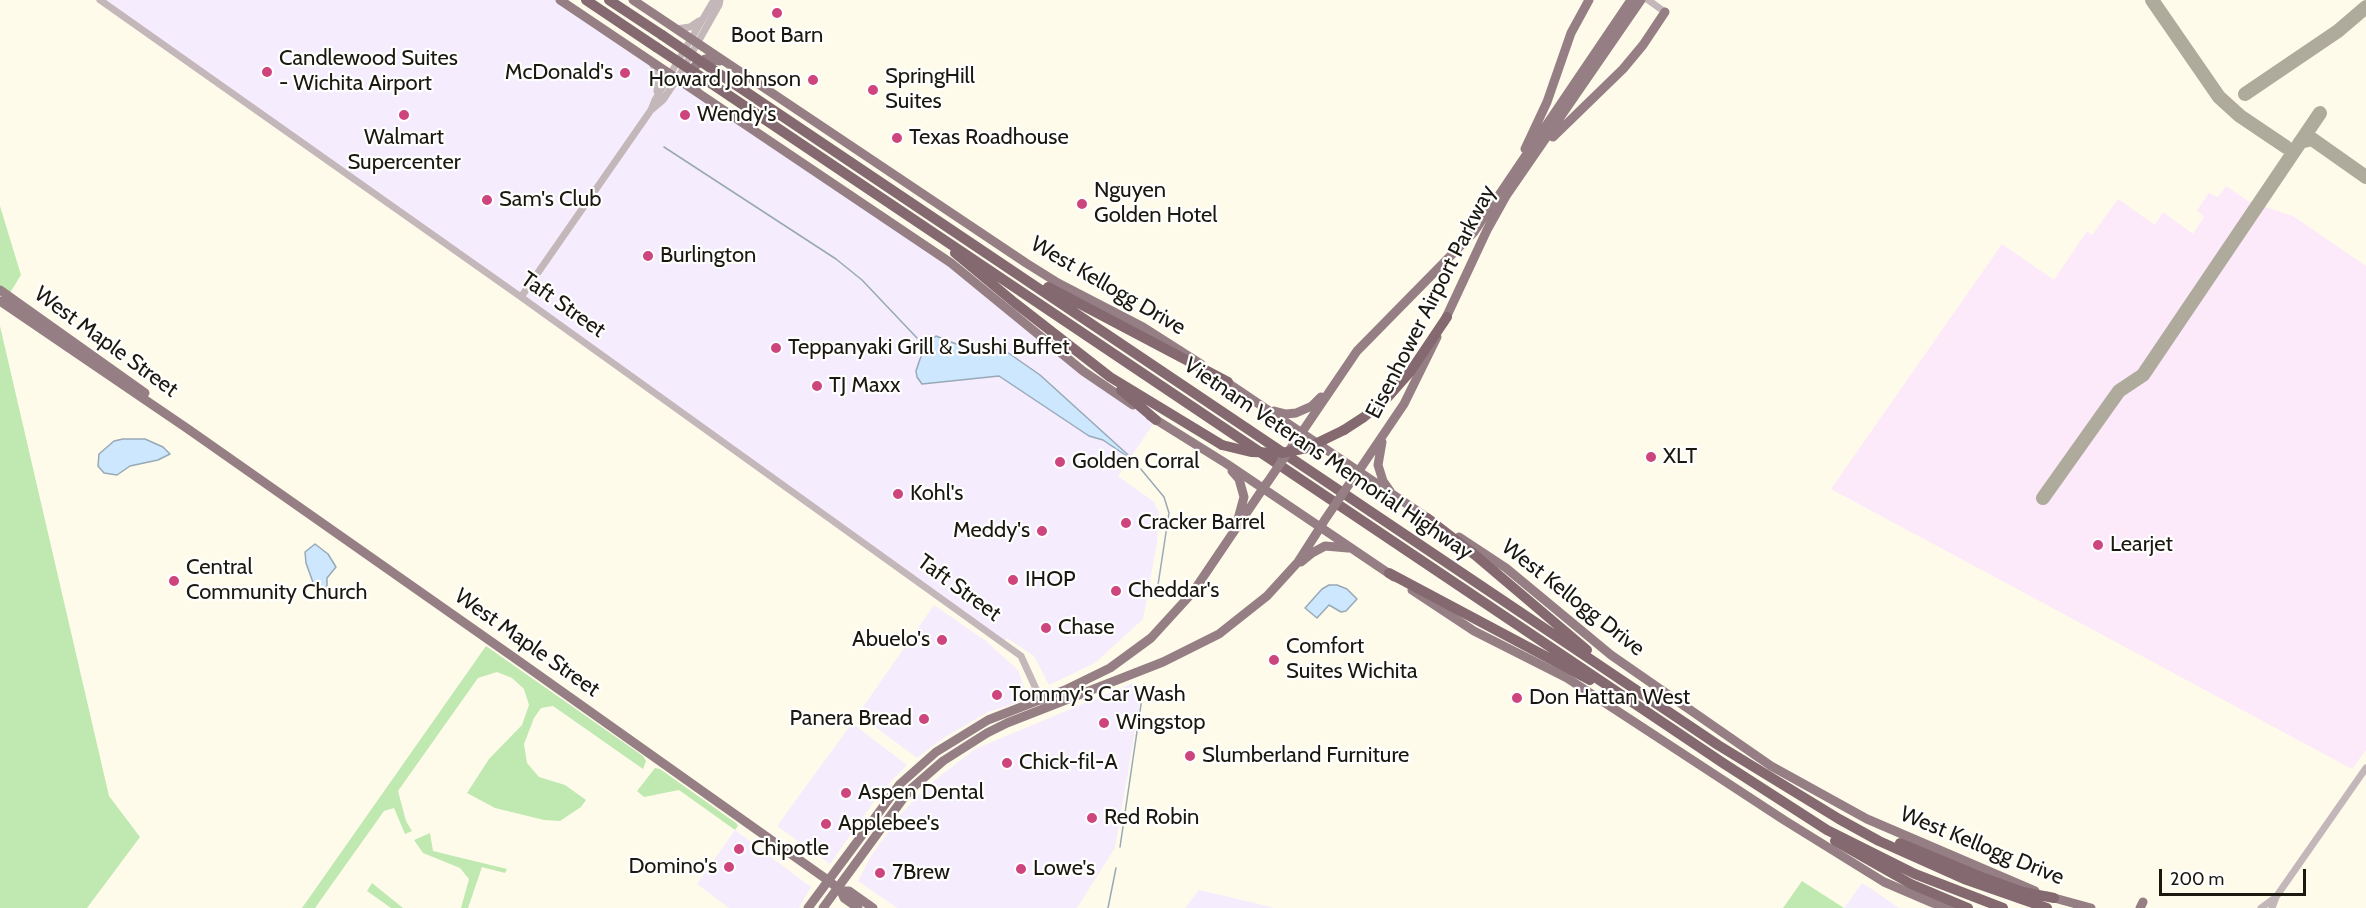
<!DOCTYPE html>
<style>
body{margin:0}
#map{position:relative;width:2366px;height:908px;overflow:hidden;background:#fffbeb;font-family:Cabin,sans-serif}
canvas{display:block}
.scale{position:absolute;left:2159px;top:869px;width:147px;height:27px;box-sizing:border-box;border:3px solid #1b180f;border-top:0;padding-left:8px;font-size:18px;line-height:21px;white-space:nowrap;color:#1b180f;-webkit-text-stroke:4px #fff;paint-order:stroke}
</style>
<div id="map">
<canvas width="2366" height="908"></canvas>
<div class="scale">200 m</div>
</div>
<script>
const g = document.querySelector('canvas').getContext('2d');
g.lineJoin = 'round';
function paint(path, color) { g.fillStyle = color; g.fill(path, 'evenodd'); }
const poly = rows => new Path2D(rows.map(r => 'M' + r).join(''));
function stroke(path, color, width, dash) { g.strokeStyle = color; g.lineWidth = width; g.lineCap = dash ? 'butt' : 'round'; g.setLineDash(dash || []); g.stroke(path); }
function drawText(font, color, halo, rows, align = 'center') {
  g.font = font + ' Cabin,sans-serif'; g.lineWidth = 4.5; g.setLineDash([]); g.textBaseline = 'middle'; g.strokeStyle = halo; g.fillStyle = color; for (const [text, x, y, turn = 0] of rows) {
    g.save(); g.translate(x, y); g.rotate((+turn || 0) * Math.PI / 180); g.textAlign = isNaN(turn) ? turn : align; if (halo) g.strokeText(text, 0, 0); g.fillText(text, 0, 0); g.restore();
  }
}
paint(poly([
 [104,0,560,0,951,263,1057,350,1156,420,1118,476,1153,501,1159,512,1157,543,1143,619,1095,663,1049,685,1034,656,1007,638,1004,643],
 [934,605,986,641,1018,670,1027,695,1022,701,988,712,945,737,917,758,858,714],
 [1133,683,1141,696,1115,848,1077,908,897,908,858,881,871,856,900,815,927,786,975,749],
 [852,723,907,765,881,792,830,864,777,826],
 [735,830,811,887,799,908,729,908,697,884],
 [1862,883,1873,890,1899,908,1844,908],
 [1199,890,1229,897,1275,908,1185,908]
]), '#f5ecfd');
paint(poly([
 [2226,186,2248,201,2293,216,2366,266,2366,750,2352,769,1831,489,2002,244,2054,280,2087,231,2092,235,2118,199,2155,225,2163,212,2193,234,2204,217,2197,210,2209,193,2218,197]
]), '#fceafb');
paint(poly([
 [0,206,21,275,8,296,0,290],
 [0,326,109,796,140,837,87,908,0,908],
 [486,646,643,756,646,761,643,769,553,706,541,708,534,718,524,744,527,763,539,777,565,785,586,800,581,807,560,821,544,820,495,808,467,793,489,759,522,725,529,705,524,689,512,678,497,672,478,678,398,791,406,821,412,831,405,834,394,808,384,811,315,908,302,908],
 [655,768,660,769,736,823,738,826,735,830,679,790,644,797,637,791],
 [430,833,433,851,507,869,505,873,482,867,468,908,461,908,469,879,460,868,423,853,414,840],
 [1802,881,1844,908,1783,908],
 [372,883,403,908,391,908,367,891]
]), '#bfe9b0');
const water = poly([
 [936,336,964,347,990,348,1007,352,1040,375,1137,463,1103,440,1089,436,999,376,922,384,917,377,916,371,920,359,928,343,936,336],
 [123,439,145,439,163,447,170,454,158,460,130,466,117,475,104,473,98,466,99,454,114,441,123,439],
 [315,544,328,554,336,567,327,578,327,586,322,591,315,588,306,563,305,552,315,544],
 [1329,585,1337,585,1347,589,1357,599,1346,611,1341,612,1329,605,1317,618,1305,608,1322,589,1329,585]
]);
paint(water, '#cde7fe');
stroke(water, '#98a9b6', 1.5);
stroke(poly([
 [664,147,836,259,862,280,917,338],
 [1135,462,1164,497,1169,513,1156,598],
 [1120,847,1144,684],
 [1108,908,1116,868]
]), '#98a9b6', 1.5);
stroke(poly([
 [2152,0,2219,97,2240,116,2286,147],
 [2245,94,2338,31,2366,7],
 [2300,142,2312,139,2366,177],
 [2043,498,2119,391,2143,375,2320,113]
]), '#aeaa9c', 14);
stroke(poly([
 [100,0,521,297,1021,656,1042,702],
 [1648,0,1665,12],
 [676,29,690,27,699,21],
 [652,63,659,76,657,91],
 [651,110,663,100,677,79,719,5,720,0],
 [521,297,651,110,655,100,714,0],
 [2261,908,2276,897],
 [2272,908,2276,897,2366,768]
]), '#c4b7ba', 7);
stroke(poly([
 [560,0,951,263,1083,371,1133,405],
 [633,0,1026,263,1058,283,1143,327,1201,364],
 [697,91,690,78,695,66,705,59,720,61],
 [1553,137,1623,69,1643,45,1665,12],
 [1525,149,1547,102,1571,33,1589,0],
 [0,290,145,393],
 [0,301,188,429,516,659,829,881,841,891,844,898,858,908],
 [1444,322,1487,230,1506,196,1641,0],
 [1222,379,1432,521],
 [1274,411,1286,414,1296,413,1312,406,1321,397],
 [1150,416,1227,464,1394,577],
 [1298,438,1357,351,1474,232,1631,0],
 [1382,442,1378,465,1383,481,1390,491],
 [1232,471,1239,479,1244,497,1238,519],
 [1356,475,1404,404,1437,337],
 [1459,537,1506,568,1611,655,1771,766,1867,819,2035,891],
 [1301,562,1312,553,1325,546,1348,548],
 [1412,590,1474,631,1567,678,1784,820,1884,882,1933,903,1954,908],
 [841,891,849,891,873,908],
 [2047,896,2091,908],
 [808,908,900,784,936,752,988,720,1065,690,1110,668,1151,638,1193,592,1266,484],
 [823,908,902,800,912,788,943,761,987,733,1007,723,1163,662,1219,634,1267,596,1298,562,1323,523],
 [2140,908,2143,902]
]), '#957e84', 9);
stroke(poly([
 [586,0,656,47],
 [609,0,662,35],
 [712,69,1718,745,1839,819,1879,841,1964,879,2047,908],
 [706,80,1723,763,1827,830,1915,874,2003,908],
 [955,253,1015,303,1110,377,1222,445],
 [1048,287,1228,382],
 [1121,390,1156,420],
 [1344,430,1364,417,1388,397,1410,372,1447,317],
 [1427,518,1475,555,1587,650],
 [1389,573,1590,680],
 [1835,841,1911,884,1968,908],
 [1900,843,1984,878,2023,892,2054,898]
]), '#846a70', 10);
stroke(poly([
 [1267,483,1297,439],
 [1324,521,1354,477]
]), '#957e84', 9);
stroke(poly([
 [662,35,712,69],
 [656,47,706,80],
 [1222,445,1251,452,1282,453,1307,448,1344,430]
]), '#846a70', 10);
for (const [x, y, r, color] of [
 [777,13,6,"#ce457e"],
 [267,72,6,"#ce457e"],
 [625,73,6,"#ce457e"],
 [813,80,6,"#ce457e"],
 [873,90,6,"#ce457e"],
 [404,115,6,"#ce457e"],
 [685,115,6,"#ce457e"],
 [897,138,6,"#ce457e"],
 [487,200,6,"#ce457e"],
 [1082,204,6,"#ce457e"],
 [648,256,6,"#ce457e"],
 [776,348,6,"#ce457e"],
 [817,386,6,"#ce457e"],
 [1651,457,6,"#ce457e"],
 [1060,462,6,"#ce457e"],
 [898,494,6,"#ce457e"],
 [1126,523,6,"#ce457e"],
 [1042,531,6,"#ce457e"],
 [2098,545,6,"#ce457e"],
 [1013,580,6,"#ce457e"],
 [174,581,6,"#ce457e"],
 [1116,591,6,"#ce457e"],
 [1046,628,6,"#ce457e"],
 [942,640,6,"#ce457e"],
 [1274,660,6,"#ce457e"],
 [997,695,6,"#ce457e"],
 [1517,698,6,"#ce457e"],
 [924,719,6,"#ce457e"],
 [1104,723,6,"#ce457e"],
 [1190,756,6,"#ce457e"],
 [1007,763,6,"#ce457e"],
 [846,793,6,"#ce457e"],
 [1092,818,6,"#ce457e"],
 [826,824,6,"#ce457e"],
 [739,849,6,"#ce457e"],
 [729,867,6,"#ce457e"],
 [1021,869,6,"#ce457e"],
 [880,873,6,"#ce457e"]
]) { const dot = new Path2D(); dot.arc(x, y, r, 0, 2 * Math.PI); g.fillStyle = color; g.fill(dot); stroke(dot, '#fff', 2); }
drawText('22px', '#1b180f', '#fff', [
 ["Boot Barn",777,36,"center"],
 ["Candlewood Suites",279,59],
 ["- Wichita Airport",279,84],
 ["McDonald's",613,73,"right"],
 ["SpringHill",885,77],
 ["Suites",885,102],
 ["Howard Johnson",801,80,"right"],
 ["Wendy's",697,115],
 ["Walmart",404,138,"center"],
 ["Supercenter",404,163,"center"],
 ["Texas Roadhouse",909,138],
 ["Nguyen",1094,191],
 ["Golden Hotel",1094,216],
 ["Sam's Club",499,200],
 ["Burlington",660,256],
 ["Teppanyaki Grill & Sushi Buffet",788,348],
 ["TJ Maxx",829,386],
 ["XLT",1663,457],
 ["Golden Corral",1072,462],
 ["Kohl's",910,494],
 ["Cracker Barrel",1138,523],
 ["Meddy's",1030,531,"right"],
 ["Learjet",2110,545],
 ["Central",186,568],
 ["Community Church",186,593],
 ["IHOP",1025,580],
 ["Cheddar's",1128,591],
 ["Chase",1058,628],
 ["Abuelo's",930,640,"right"],
 ["Comfort",1286,647],
 ["Suites Wichita",1286,672],
 ["Tommy's Car Wash",1009,695],
 ["Don Hattan West",1529,698],
 ["Panera Bread",912,719,"right"],
 ["Wingstop",1116,723],
 ["Slumberland Furniture",1202,756],
 ["Chick-fil-A",1019,763],
 ["Aspen Dental",858,793],
 ["Red Robin",1104,818],
 ["Applebee's",838,824],
 ["Chipotle",751,849],
 ["Domino's",717,867,"right"],
 ["Lowe's",1033,869],
 ["7Brew",892,873]
], 'left');
drawText('22px', '#1b180f', '#fff', [
 ["West Kellogg Drive",1108,286,30],
 ["Eisenhower Airport Parkway",1431,302,-63],
 ["Taft Street",563,305,35],
 ["West Maple Street",106,342,36],
 ["Vietnam Veterans Memorial Highway",1328,459,34],
 ["Taft Street",959,588,36],
 ["West Kellogg Drive",1573,598,38],
 ["West Maple Street",527,643,35],
 ["West Kellogg Drive",1982,846,22]
]);
</script>
